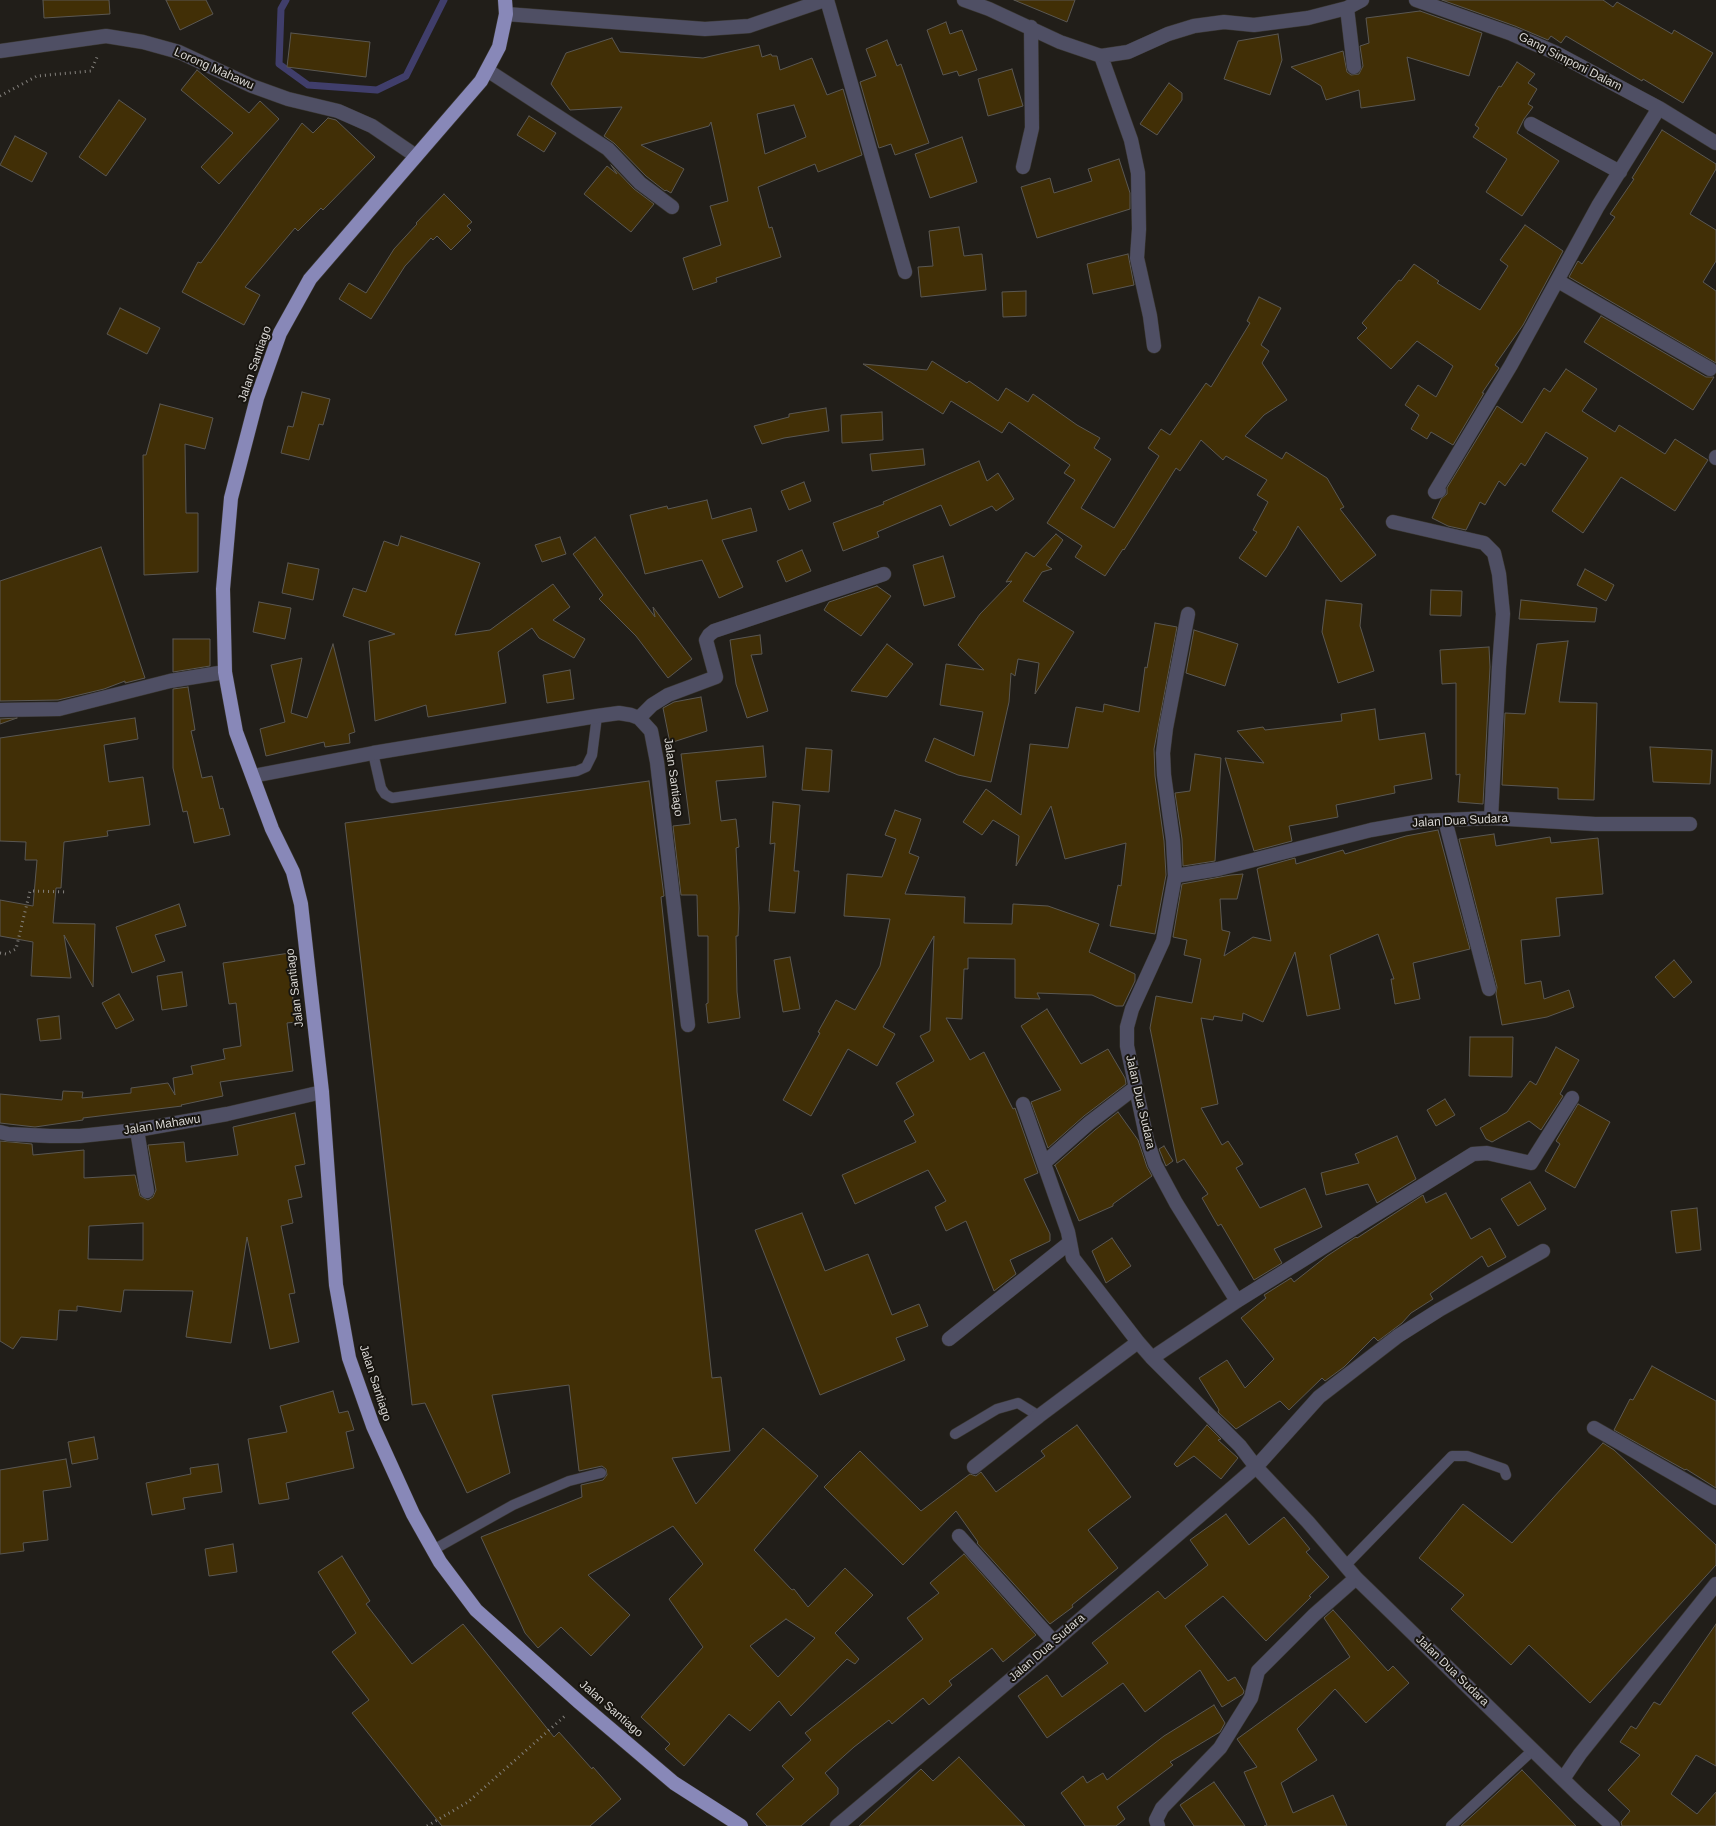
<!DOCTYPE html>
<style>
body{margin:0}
canvas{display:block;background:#211e19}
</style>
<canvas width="1716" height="1826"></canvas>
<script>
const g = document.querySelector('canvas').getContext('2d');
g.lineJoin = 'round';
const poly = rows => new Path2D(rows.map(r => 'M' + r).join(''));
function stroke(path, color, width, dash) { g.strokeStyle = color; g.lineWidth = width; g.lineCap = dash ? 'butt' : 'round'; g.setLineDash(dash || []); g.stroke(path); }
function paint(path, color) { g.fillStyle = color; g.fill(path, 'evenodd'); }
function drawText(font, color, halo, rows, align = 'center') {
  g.font = font + ' Arial,sans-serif'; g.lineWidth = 4; g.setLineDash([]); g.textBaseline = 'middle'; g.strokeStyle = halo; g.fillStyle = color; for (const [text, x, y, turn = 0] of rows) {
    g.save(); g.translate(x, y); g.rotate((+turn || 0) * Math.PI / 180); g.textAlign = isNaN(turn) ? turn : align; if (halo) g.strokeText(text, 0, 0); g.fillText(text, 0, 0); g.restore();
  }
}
stroke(poly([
 [286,0,281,9,279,64,308,85,377,90,406,76,444,0]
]), '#403e6b', 7);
const building = poly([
 [43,0,109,0,110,14,44,18,43,0],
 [166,0,206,0,213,14,180,30,166,0],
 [1014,0,1075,0,1067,22,1014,0],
 [1442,0,1603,0,1613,7,1617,2,1672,34,1674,30,1713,53,1683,103,1643,79,1642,81,1566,36,1561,43,1551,36,1548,40,1515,26,1442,0],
 [1420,11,1482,33,1469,76,1407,57,1415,100,1361,108,1359,90,1326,100,1321,86,1291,67,1343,51,1347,72,1351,75,1359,74,1363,66,1360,46,1369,43,1366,18,1420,11],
 [946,22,950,34,962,30,977,70,959,76,957,71,943,75,927,30,946,22],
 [291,33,370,42,366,77,287,67,291,33],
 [1278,34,1282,60,1270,95,1224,79,1238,41,1278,34],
 [612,38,620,52,703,58,759,45,762,57,771,54,772,56,777,56,780,70,812,58,827,95,843,89,862,155,818,172,815,164,758,187,769,228,772,227,781,257,716,278,717,282,693,290,683,258,721,245,710,206,728,201,711,122,709,126,641,145,684,169,671,193,666,190,665,191,646,176,614,143,604,136,622,107,570,110,551,84,566,53,612,38],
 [794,105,806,137,765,154,757,114,794,105],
 [887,40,897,66,901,64,929,143,895,155,891,144,879,148,860,82,876,76,866,49,887,40],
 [1517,62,1535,74,1528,83,1537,89,1528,104,1533,107,1524,119,1517,133,1559,161,1522,216,1486,192,1507,159,1473,137,1479,128,1475,125,1499,86,1501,87,1517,62],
 [1012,69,1023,106,988,116,978,79,1012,69],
 [197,70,249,113,260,101,279,119,219,184,201,167,233,133,181,90,197,70],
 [1169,83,1182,93,1182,100,1157,135,1140,124,1169,83],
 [119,100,146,119,106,176,79,157,119,100],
 [529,116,556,133,544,152,517,135,529,116],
 [328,118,336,120,375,157,323,210,321,208,298,231,295,228,245,287,260,295,244,325,182,292,198,262,201,263,302,123,313,133,328,118],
 [1662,130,1716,164,1716,169,1690,214,1716,230,1716,261,1703,282,1716,291,1716,363,1569,277,1578,261,1582,264,1615,217,1610,214,1634,179,1632,178,1662,130],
 [15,136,47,153,32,182,0,165,15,136],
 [962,137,977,182,930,198,915,154,962,137],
 [1119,159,1130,193,1130,209,1037,238,1021,187,1050,178,1054,193,1092,181,1088,169,1119,159],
 [611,165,634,189,654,204,631,232,584,194,607,166,617,174,611,165],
 [444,194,472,222,467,226,471,230,451,250,437,236,433,240,431,238,405,266,371,319,339,299,349,283,366,293,394,249,417,224,416,223,444,194],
 [1525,225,1563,251,1523,325,1495,365,1499,368,1482,393,1484,393,1453,445,1431,432,1427,439,1411,429,1419,415,1405,405,1418,385,1436,397,1453,366,1417,341,1391,369,1357,338,1367,328,1362,323,1399,280,1401,281,1414,264,1439,281,1437,283,1480,310,1508,266,1500,260,1525,225],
 [959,227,964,256,982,254,986,290,921,297,918,267,933,266,929,231,959,227],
 [1128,254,1134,285,1093,294,1087,264,1128,254],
 [1026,291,1026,316,1003,317,1002,292,1026,291],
 [1259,297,1281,308,1261,345,1269,351,1262,363,1287,400,1264,415,1245,436,1282,459,1286,452,1327,478,1344,507,1340,509,1376,555,1341,582,1298,526,1286,548,1266,577,1239,558,1257,532,1253,530,1268,502,1257,495,1267,480,1226,456,1223,460,1201,440,1180,471,1176,468,1124,550,1123,549,1105,576,1075,557,1082,546,1047,523,1075,480,1064,473,1070,465,1009,422,1002,433,951,401,943,414,863,364,927,370,932,361,967,383,969,381,998,401,1006,388,1028,402,1033,394,1077,425,1100,438,1094,448,1111,459,1081,508,1114,528,1159,456,1148,448,1161,429,1170,435,1206,383,1211,387,1250,323,1247,321,1259,297],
 [120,308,160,328,147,354,107,334,120,308],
 [1601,316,1706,377,1714,377,1693,410,1584,342,1601,316],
 [1566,369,1597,389,1582,411,1615,432,1619,425,1665,454,1675,439,1708,460,1675,511,1621,477,1583,533,1552,511,1588,458,1546,432,1525,466,1521,463,1505,486,1499,481,1485,505,1480,502,1466,530,1448,526,1432,518,1441,499,1447,494,1447,488,1497,406,1522,423,1544,388,1550,392,1566,369],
 [302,392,330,399,323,425,319,424,309,460,281,453,288,426,293,427,302,392],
 [160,404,213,418,205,449,185,444,186,513,198,513,198,572,144,575,143,455,146,455,160,404],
 [826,408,829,431,784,438,762,444,754,426,789,417,789,414,826,408],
 [882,412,883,440,842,443,841,415,882,412],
 [923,449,925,465,872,471,870,454,923,449],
 [979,461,987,481,998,473,1014,499,996,511,992,506,950,526,941,505,877,532,879,537,843,551,833,523,884,504,883,502,979,461],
 [804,482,811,501,789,510,781,491,804,482],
 [707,500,712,519,751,508,757,531,722,540,743,587,719,598,702,560,645,574,630,515,667,506,668,509,707,500],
 [1056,534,1063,540,1046,565,1052,569,1042,572,1023,601,1074,632,1035,694,1039,663,1018,659,1015,676,1011,673,1009,702,991,782,958,775,925,761,934,738,974,756,983,712,940,705,946,664,984,670,958,645,980,614,1012,581,1006,582,1026,552,1034,557,1056,534],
 [401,536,480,563,455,635,490,630,553,584,570,607,553,620,585,639,574,658,539,638,532,628,498,652,506,703,428,717,426,705,375,721,369,641,395,634,343,616,353,588,366,592,384,541,398,546,401,536],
 [560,537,566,554,542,562,535,545,560,537],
 [595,537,655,617,653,607,692,659,668,678,636,636,599,599,603,595,573,554,595,537],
 [101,547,145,678,125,683,125,681,104,689,58,700,0,701,0,581,101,547],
 [802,550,811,571,786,582,777,561,802,550],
 [943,556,955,597,924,606,913,565,943,556],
 [288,563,319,569,313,600,282,593,288,563],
 [1585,569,1614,585,1606,601,1577,585,1585,569],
 [877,586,891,596,861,636,824,610,829,602,877,586],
 [1431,590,1462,591,1461,616,1430,615,1431,590],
 [1326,600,1362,604,1360,626,1374,671,1338,683,1322,632,1326,600],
 [1521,600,1597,608,1595,622,1519,619,1521,600],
 [259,602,291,608,285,639,253,632,259,602],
 [1155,623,1177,627,1154,749,1155,776,1164,841,1166,875,1155,934,1110,926,1118,885,1121,886,1126,843,1065,859,1051,806,1016,866,1019,836,993,820,982,835,963,822,986,789,1021,815,1030,744,1068,748,1076,707,1103,712,1104,704,1139,712,1145,667,1147,668,1155,623],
 [1194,630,1238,644,1225,686,1186,673,1194,630],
 [760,635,762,654,751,655,768,711,747,718,736,684,730,640,760,635],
 [173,639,210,639,210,666,173,672,173,639],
 [1568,641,1559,702,1597,703,1594,800,1558,799,1558,788,1502,785,1505,713,1525,714,1537,644,1568,641],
 [333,644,355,732,349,734,350,743,325,747,324,742,266,756,260,729,285,722,271,665,302,658,291,713,307,718,333,644],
 [887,644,913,664,887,697,851,691,887,644],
 [1489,647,1490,667,1483,804,1458,802,1460,774,1456,775,1456,683,1442,684,1440,650,1489,647],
 [570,670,574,699,547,703,543,675,570,670],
 [188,687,195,730,191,731,202,778,212,776,220,809,223,808,230,835,194,843,187,811,183,812,173,768,173,689,188,687],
 [701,697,707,731,670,743,663,708,674,702,701,697],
 [1375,709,1379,740,1425,733,1432,779,1394,786,1395,793,1336,805,1338,817,1289,826,1292,841,1254,851,1225,758,1264,763,1237,731,1263,727,1265,730,1342,721,1341,714,1375,709],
 [17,718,0,724,0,719,17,718],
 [135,718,138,739,104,745,109,782,143,777,150,825,107,831,108,836,64,842,61,888,56,888,53,923,95,924,93,987,64,935,71,978,31,976,33,942,0,936,0,900,33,906,37,860,25,860,26,842,0,841,0,738,135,718],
 [763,746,766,777,716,781,721,821,736,819,739,847,736,848,739,908,738,936,736,936,737,992,740,1018,708,1023,706,1004,708,1003,708,936,698,936,697,895,681,895,673,826,690,824,681,754,763,746],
 [1650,747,1712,750,1710,784,1653,782,1650,747],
 [806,748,832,750,829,792,802,790,806,748],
 [1195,754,1221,758,1215,861,1183,866,1182,839,1175,793,1190,791,1195,754],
 [649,781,664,896,661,897,712,1378,721,1377,730,1451,672,1458,696,1504,763,1428,818,1476,754,1550,792,1590,794,1589,808,1607,845,1568,873,1595,835,1633,859,1659,855,1664,847,1659,791,1716,779,1701,750,1731,729,1714,684,1766,665,1749,670,1744,641,1717,703,1647,669,1599,703,1564,673,1526,588,1575,630,1615,591,1656,561,1627,538,1648,525,1633,481,1537,582,1497,581,1485,603,1480,607,1475,606,1469,602,1466,579,1471,569,1385,492,1395,510,1473,467,1493,425,1403,412,1405,345,823,649,781],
 [786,1619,815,1638,778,1677,750,1646,786,1619],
 [773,802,800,805,794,871,799,871,795,913,769,911,775,843,770,844,773,802],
 [895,810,921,819,909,853,919,857,905,894,965,897,964,923,1012,924,1013,904,1048,906,1099,924,1089,952,1135,974,1135,981,1123,1006,1116,1006,1092,995,1037,993,1040,999,1015,998,1015,959,968,958,968,969,964,969,962,1019,946,1018,970,1060,984,1052,1013,1109,1015,1108,1038,1173,1024,1179,1050,1234,1050,1241,1010,1260,1016,1274,994,1291,966,1221,946,1231,935,1207,946,1201,928,1170,855,1204,842,1175,916,1142,904,1121,914,1115,896,1083,934,1061,920,1036,930,1031,934,936,883,1027,895,1034,877,1066,848,1049,811,1116,783,1100,820,1033,818,1032,836,1000,855,1010,880,966,890,919,844,916,847,874,882,877,896,839,885,835,895,810],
 [1438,830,1470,949,1413,963,1420,999,1395,1004,1391,979,1394,979,1378,934,1330,955,1340,1009,1307,1016,1295,952,1263,1022,1243,1013,1242,1021,1214,1016,1213,1020,1201,1018,1218,1104,1201,1108,1222,1145,1228,1141,1243,1164,1236,1168,1260,1208,1305,1188,1322,1227,1274,1249,1282,1263,1254,1280,1221,1224,1218,1226,1202,1198,1208,1194,1184,1159,1177,1163,1150,1028,1156,996,1192,1003,1201,959,1184,955,1187,940,1173,937,1182,884,1231,875,1243,874,1237,899,1220,899,1222,930,1230,932,1224,956,1253,937,1271,941,1257,869,1259,868,1295,858,1296,864,1343,850,1345,854,1406,836,1438,830],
 [1494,834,1496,846,1550,837,1551,843,1598,838,1603,894,1556,898,1560,936,1521,940,1525,984,1541,981,1544,999,1569,990,1574,1007,1547,1017,1502,1025,1496,994,1497,987,1459,839,1494,834],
 [179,904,186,926,155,935,165,961,132,973,116,927,179,904],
 [290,953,296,983,291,984,296,1022,287,1023,293,1071,220,1082,223,1096,181,1105,182,1106,83,1118,83,1120,35,1127,0,1123,0,1094,62,1100,63,1091,83,1092,82,1098,131,1093,131,1088,168,1083,175,1095,173,1078,193,1074,191,1066,225,1059,223,1049,241,1046,236,1003,229,1004,223,963,290,953],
 [790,957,800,1009,783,1012,774,960,790,957],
 [1674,960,1692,982,1674,998,1655,977,1674,960],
 [182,972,187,1006,162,1010,157,976,182,972],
 [119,994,134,1020,116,1029,102,1003,119,994],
 [1047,1009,1081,1064,1108,1049,1125,1078,1126,1084,1084,1116,1048,1148,1031,1102,1061,1090,1021,1026,1047,1009],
 [59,1016,61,1039,40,1041,37,1019,59,1016],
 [1470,1037,1513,1037,1512,1077,1469,1076,1470,1037],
 [1556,1047,1579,1060,1560,1094,1563,1096,1541,1130,1529,1121,1492,1142,1486,1139,1480,1128,1507,1112,1530,1081,1536,1085,1556,1047],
 [1445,1099,1455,1115,1436,1126,1427,1110,1445,1099],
 [1578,1104,1610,1122,1575,1188,1545,1171,1560,1144,1556,1141,1578,1104],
 [1118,1112,1138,1140,1147,1167,1152,1176,1113,1204,1113,1206,1079,1221,1055,1165,1054,1166,1095,1130,1118,1112],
 [295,1113,305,1164,295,1166,302,1197,288,1200,293,1223,281,1226,295,1293,289,1294,299,1342,270,1349,247,1237,231,1343,186,1337,193,1291,124,1290,121,1312,77,1306,77,1311,59,1310,57,1340,21,1337,13,1349,0,1341,0,1141,32,1144,33,1155,84,1150,84,1178,135,1175,140,1196,148,1200,153,1197,156,1190,148,1145,184,1142,186,1162,238,1155,233,1127,295,1113],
 [143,1223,143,1260,88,1259,89,1226,143,1223],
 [1397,1136,1416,1179,1377,1203,1368,1184,1326,1195,1321,1173,1359,1163,1355,1154,1397,1136],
 [1164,1146,1173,1161,1166,1166,1159,1149,1164,1146],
 [1530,1182,1546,1209,1518,1226,1501,1199,1530,1182],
 [1446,1193,1471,1239,1490,1228,1506,1257,1488,1267,1482,1256,1430,1294,1433,1299,1411,1313,1402,1323,1378,1341,1374,1337,1344,1367,1325,1381,1322,1378,1289,1410,1280,1401,1236,1429,1218,1412,1219,1410,1199,1378,1227,1360,1245,1388,1274,1359,1241,1318,1266,1298,1264,1295,1291,1278,1294,1282,1327,1256,1356,1237,1357,1238,1423,1195,1426,1203,1446,1193],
 [1697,1208,1701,1250,1676,1253,1671,1211,1697,1208],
 [802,1213,825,1271,868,1254,892,1315,919,1304,928,1326,896,1338,905,1360,820,1395,755,1230,802,1213],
 [1112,1238,1131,1266,1106,1283,1092,1251,1112,1238],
 [1652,1366,1716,1401,1716,1488,1686,1469,1685,1470,1614,1430,1630,1399,1633,1400,1652,1366],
 [333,1391,339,1413,348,1411,354,1430,346,1432,354,1468,286,1483,289,1499,259,1504,248,1439,287,1432,280,1406,333,1391],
 [1077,1425,1131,1497,1088,1530,1118,1568,1072,1605,1073,1607,1050,1624,977,1543,978,1542,956,1511,903,1565,824,1487,860,1451,921,1511,970,1474,976,1476,981,1472,996,1492,1045,1456,1041,1451,1077,1425],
 [1207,1425,1221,1439,1218,1440,1238,1458,1221,1479,1194,1456,1177,1467,1174,1464,1207,1425],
 [94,1437,98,1459,72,1464,68,1442,94,1437],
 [1603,1443,1614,1450,1716,1545,1716,1565,1590,1703,1529,1645,1511,1665,1451,1609,1464,1595,1419,1558,1463,1504,1512,1543,1603,1443],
 [66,1459,71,1487,43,1491,48,1540,23,1543,24,1551,0,1554,0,1470,66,1459],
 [218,1464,222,1492,183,1498,185,1509,152,1515,146,1483,191,1474,190,1468,218,1464],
 [1226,1514,1249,1545,1284,1517,1310,1549,1306,1552,1329,1577,1309,1596,1311,1597,1266,1641,1223,1596,1185,1626,1228,1681,1235,1677,1244,1691,1243,1694,1222,1707,1200,1670,1145,1712,1123,1683,1047,1738,1018,1696,1047,1675,1062,1697,1108,1663,1092,1643,1158,1591,1165,1599,1208,1565,1190,1540,1226,1514],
 [233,1544,237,1572,209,1576,205,1549,233,1544],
 [964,1554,1036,1635,1003,1662,992,1648,949,1681,952,1685,929,1705,923,1698,892,1724,889,1720,854,1747,825,1773,838,1788,838,1794,801,1826,767,1826,756,1814,794,1779,782,1766,811,1740,805,1733,923,1639,907,1618,939,1593,930,1583,964,1554],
 [342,1556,370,1601,366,1604,412,1664,463,1624,554,1737,559,1732,592,1769,593,1767,621,1799,590,1826,442,1826,352,1713,369,1700,332,1652,356,1633,318,1572,342,1556],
 [1333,1610,1388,1671,1393,1666,1409,1683,1366,1723,1335,1689,1297,1729,1317,1760,1281,1783,1293,1813,1333,1795,1347,1826,1264,1826,1267,1825,1244,1772,1257,1767,1237,1739,1350,1657,1324,1618,1333,1610],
 [1716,1624,1716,1766,1696,1755,1671,1794,1697,1814,1716,1792,1716,1826,1622,1826,1621,1822,1630,1811,1608,1790,1640,1755,1620,1742,1631,1726,1636,1729,1654,1702,1660,1705,1716,1624],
 [1214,1705,1225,1723,1220,1732,1170,1762,1173,1765,1117,1807,1125,1819,1116,1826,1085,1826,1061,1793,1083,1776,1087,1783,1103,1773,1107,1780,1164,1736,1214,1705],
 [959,1757,1025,1826,859,1826,921,1769,933,1781,959,1757],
 [1522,1770,1576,1826,1461,1826,1522,1770],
 [1214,1782,1245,1826,1194,1826,1180,1805,1214,1782]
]);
paint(building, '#412f06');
stroke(building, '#5a5752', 1);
const service = poly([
 [373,753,381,788,385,794,392,798,577,771,586,767,592,755,597,716],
 [955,1434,997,1409,1018,1403,1039,1416],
 [433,1550,513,1505,569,1481,601,1473],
 [1345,1566,1452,1456,1467,1456,1504,1469,1506,1475],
 [1451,1826,1533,1750]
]);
const minor = poly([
 [827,0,905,272],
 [964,0,989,9,1060,42,1101,56,1128,52,1168,34,1194,26,1224,22,1254,25,1308,18,1347,8,1362,0],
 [1416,0,1512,34,1556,53,1659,108,1716,143],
 [1347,8,1354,67],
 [506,14,705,29,749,26,825,0],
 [0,51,106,36,143,42,179,52,252,86,288,99,338,111,372,126,416,156],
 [1101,56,1131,140,1138,173,1139,229,1137,258,1150,316,1154,346],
 [487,70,608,149,640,183,672,207],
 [1531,124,1620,172],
 [1023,167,1032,128,1031,27],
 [1558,281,1710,369],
 [1716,458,1716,457],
 [1439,491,1435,492,1511,365,1598,206,1659,108],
 [1393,522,1484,543,1494,553,1499,574,1503,614,1499,667,1491,818],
 [1188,614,1166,728,1163,753,1164,775,1173,840,1175,876,1163,941,1132,1009,1127,1027,1127,1046,1147,1140,1155,1164,1176,1203,1237,1301,1152,1358,1240,1446,1256,1467,1308,1522,1356,1578,1579,1795,1613,1826],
 [0,710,59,709,170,681,225,672],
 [639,718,652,705,668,695,716,677,706,640,709,635,714,631,884,574],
 [253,776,373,753,597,716,619,713,631,715,639,718,651,731,657,762,688,1025],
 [1445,820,1489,989],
 [1175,876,1218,869,1371,830,1422,821,1491,818,1595,824,1690,824],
 [1023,1104,1068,1232,1073,1258,1138,1342,1152,1358],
 [137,1130,147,1191],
 [0,1132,8,1134,50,1136,80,1136,137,1130,227,1114,322,1092],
 [1044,1163,1089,1123,1136,1087],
 [1237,1301,1473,1154,1487,1153,1531,1163,1572,1098],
 [949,1339,1069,1243],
 [1594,1428,1716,1498],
 [974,1467,1039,1416,1138,1342],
 [959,1536,1054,1642],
 [1563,1779,1580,1754,1716,1584],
 [837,1826,1016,1675,1256,1467,1319,1397,1398,1336,1439,1310,1543,1251],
 [1158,1826,1156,1820,1162,1808,1220,1748,1251,1698,1258,1671,1314,1615,1356,1578]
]);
const trunk = poly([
 [505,0,506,14,499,47,481,81,310,279,280,333,257,398,231,498,223,589,225,672,236,732,272,829,293,872,301,904,322,1092,336,1285,349,1358,373,1426,413,1514,440,1562,476,1610,580,1703,674,1783,741,1826]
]);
stroke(service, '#3b3833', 11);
stroke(minor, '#3b3833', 15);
stroke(trunk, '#3b3833', 15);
stroke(poly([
 [0,96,37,76,91,71,98,55],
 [0,953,6,954,16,949,30,891,68,892],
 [427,1826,468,1802,566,1715]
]), '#84817d', 3, [1, 4]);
stroke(service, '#4f4f64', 10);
stroke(minor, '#4f4f64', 14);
stroke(trunk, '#8888b8', 14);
drawText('12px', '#d8d6d3', '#181510', [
 ["Gang Simponi Dalam",1570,62,27],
 ["Lorong Mahawu",214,69,24],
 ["Jalan Santiago",255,364,-71],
 ["Jalan Santiago",673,777,82],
 ["Jalan Dua Sudara",1460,821,-3],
 ["Jalan Santiago",295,988,-97],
 ["Jalan Dua Sudara",1140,1102,77],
 ["Jalan Mahawu",162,1125,-9],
 ["Jalan Santiago",375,1383,72],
 ["Jalan Dua Sudara",1047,1648,-41],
 ["Jalan Dua Sudara",1452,1671,44],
 ["Jalan Santiago",611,1709,41]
]);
</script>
